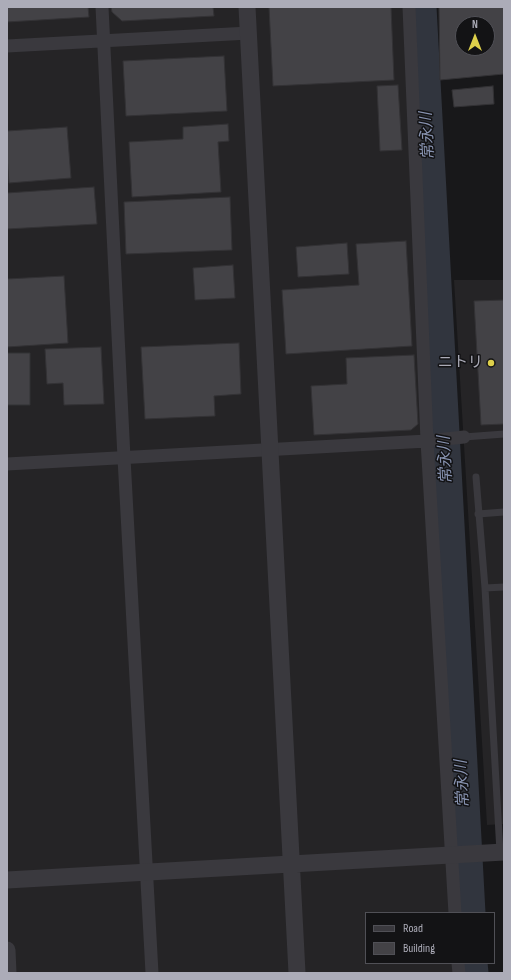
<!DOCTYPE html>
<meta charset="utf-8">
<style>
body{margin:0}
#map{position:relative;width:511px;height:980px;overflow:hidden;background:#18181a;font-family:"Sofia Sans Condensed",sans-serif}
canvas{display:block}
.frame{position:absolute;inset:0;border:8px solid #acacb8;pointer-events:none}
.legend{position:absolute;left:365px;top:912px;width:130px;height:52px;box-sizing:border-box;background:#131315;border:1px solid #505056;margin:0;padding:5px 7px;list-style:none;font-size:12px;color:#acacb8}
.legend li{display:flex;align-items:center;gap:8px;height:20px}
.legend b{width:20px;border:1px solid #505056}
.north{position:absolute;left:455px;top:16px;width:40px;height:40px;box-sizing:border-box;background:#131315;border:1px solid #505056;border-radius:50%;rotate:0deg;font-size:11px;font-weight:700;line-height:16px;text-align:center;color:#acacb8}
.north::after{content:'';display:block;margin:auto;width:14px;height:18px;background:#ded04b;clip-path:polygon(50% 0,100% 100%,50% 72%,0 100%)}
</style>
<div id="map">
<canvas width="511" height="980"></canvas>
<div class="frame"></div>
<ul class="legend">
<li><b style="height:5px;background:#3a393e"></b>Road</li>
<li><b style="height:11px;background:#434246"></b>Building</li>
</ul>
<div class="north">N</div>
</div>
<script>
const g = document.querySelector('canvas').getContext('2d');
g.lineJoin = 'round';
function paint(path, color) { g.fillStyle = color; g.fill(path, 'evenodd'); }
const poly = rows => new Path2D(rows.map(r => 'M' + r).join(''));
function stroke(path, color, width, dash) { g.strokeStyle = color; g.lineWidth = width; g.lineCap = dash ? 'butt' : 'round'; g.setLineDash(dash || []); g.stroke(path); }
function drawText(font, color, halo, rows, align = 'center') {
  g.font = font + ' "Sofia Sans Condensed","Noto Sans JP",sans-serif'; g.lineWidth = 3; g.setLineDash([]); g.textBaseline = 'middle'; g.strokeStyle = halo; g.fillStyle = color; for (const [text, x, y, turn = 0] of rows) {
    g.save(); g.translate(x, y); g.rotate((+turn || 0) * Math.PI / 180); g.textAlign = isNaN(turn) ? turn : align; if (halo) g.strokeText(text, 0, 0); g.fillText(text, 0, 0); g.restore();
  }
}
paint(poly([
 [7,7,405,7,452,913,366,913,366,963,454,963,455,973,7,973],
 [454,280,504,280,504,824,487,825]
]), '#252426');
stroke(poly([
 [421,7,470,913],
 [472,963,473,973]
]), '#31353e', 31);
const building = poly([
 [7,7,88,7,89,17,7,22,7,7],
 [111,7,213,7,214,16,122,21,112,12,111,7],
 [269,7,391,7,394,80,273,86,269,7],
 [439,7,504,7,504,74,440,80,439,7],
 [463,24,487,24,487,48,463,48,463,24],
 [224,56,227,111,126,116,123,61,224,56],
 [398,85,402,150,380,151,377,86,398,85],
 [493,86,494,104,454,107,452,90,493,86],
 [228,124,229,141,218,142,221,192,132,197,129,142,183,139,183,127,228,124],
 [67,127,71,178,9,183,7,156,7,131,67,127],
 [94,187,97,224,7,229,7,193,94,187],
 [230,197,232,250,126,254,124,202,230,197],
 [406,241,412,346,286,354,282,290,359,285,356,244,406,241],
 [347,243,349,274,298,277,296,247,347,243],
 [233,265,235,298,195,300,193,268,233,265],
 [64,276,68,343,7,347,7,279,64,276],
 [504,300,504,424,481,425,474,301,504,300],
 [239,343,241,394,214,396,215,416,145,419,141,347,239,343],
 [101,347,104,404,64,405,63,383,47,384,45,349,101,347],
 [7,353,30,353,30,405,7,405,7,353],
 [414,355,418,424,411,430,314,435,311,386,347,384,346,358,414,355]
]);
paint(building, '#434246');
stroke(building, '#333235', 1);
stroke(poly([
 [464,437,504,434],
 [476,477,485,588,500,852],
 [478,514,504,512],
 [485,588,504,587]
]), '#3a393e', 7);
stroke(poly([
 [102,7,124,458,152,973],
 [409,7,427,441,455,913],
 [7,46,249,33],
 [7,464,427,441,464,437],
 [458,963,459,973]
]), '#3a393e', 13);
stroke(poly([
 [247,7,297,973],
 [7,880,504,852],
 [7,950,8,973]
]), '#3a393e', 17);
for (const [x, y, r, color] of [
 [491,363,4,"#ded04b"]
]) { const dot = new Path2D(); dot.arc(x, y, r, 0, 2 * Math.PI); g.fillStyle = color; g.fill(dot); stroke(dot, '#131315', 1.5); }
drawText('15px', '#acacb8', '#131315', [
 ["ニトリ",483,363]
], 'right');
drawText('italic 16px', '#8792af', '#131315', [
 ["常永川",428,136,-93],
 ["常永川",446,460,-93],
 ["常永川",463,784,-93]
]);
</script>
